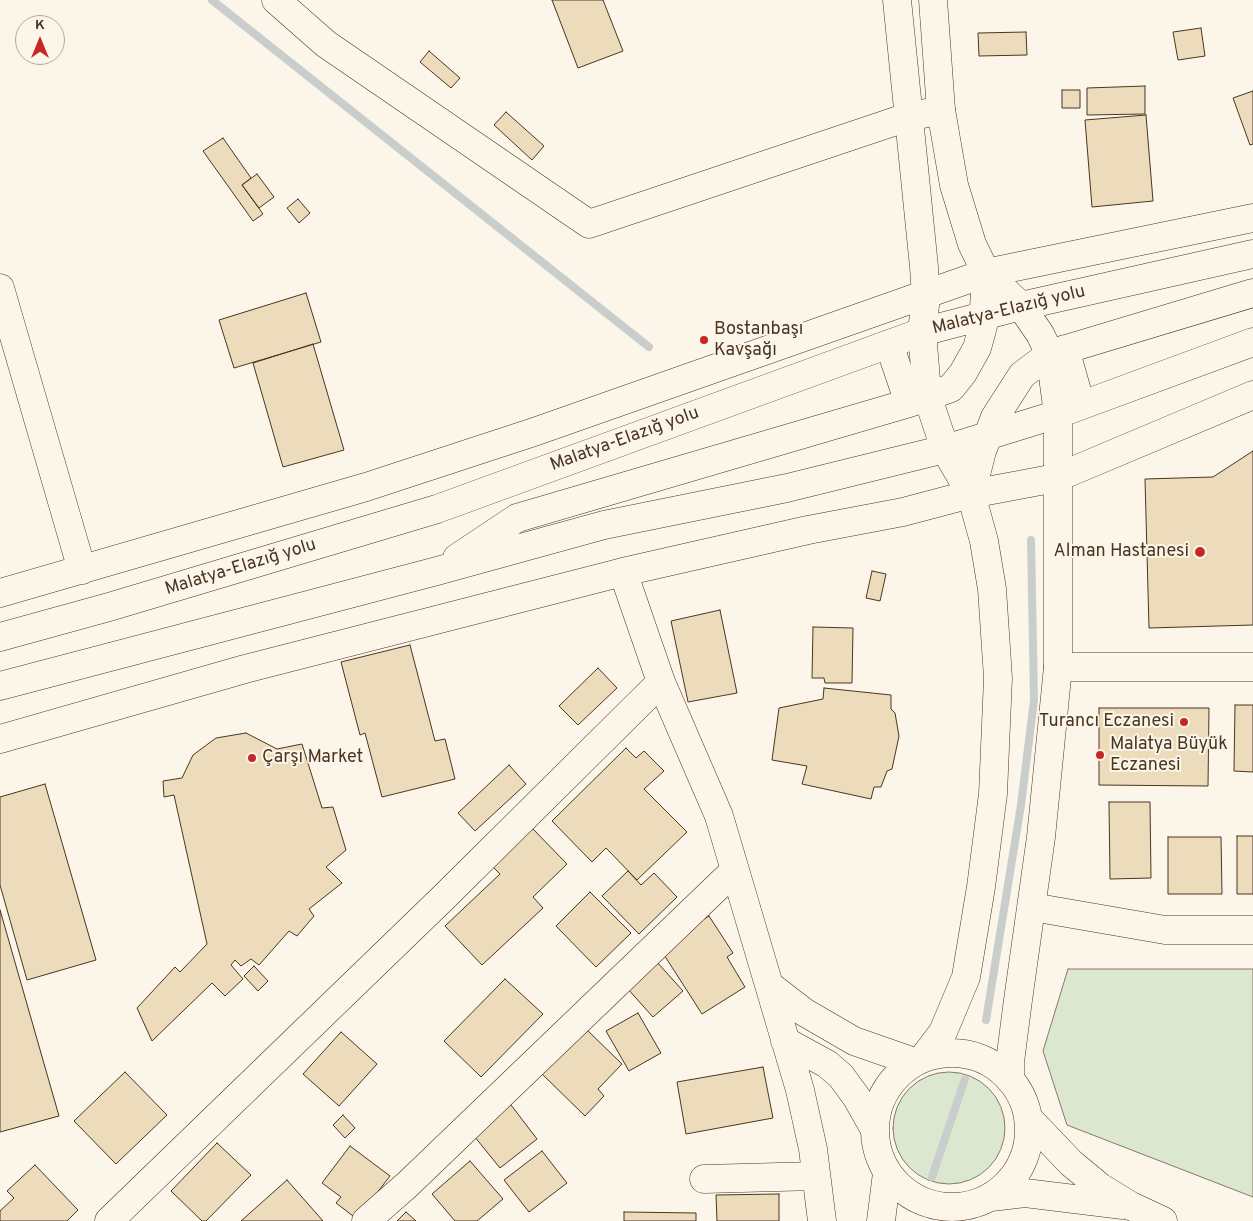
<!DOCTYPE html>
<meta charset="utf-8">
<style>
body{margin:0}
#map{position:relative;width:1253px;height:1221px;overflow:hidden;background:#fbf6e9;font-family:Overpass,sans-serif}
canvas{display:block}
.north{position:absolute;left:15px;top:15px;width:50px;height:50px;box-sizing:border-box;background:#fbf6e9;border:1px solid #b4a999;border-radius:50%;rotate:0deg;font-size:14px;font-weight:700;line-height:20px;text-align:center;color:#4a3520}
.north::after{content:'';display:block;margin:auto;width:18px;height:22px;background:#c62828;clip-path:polygon(50% 0,100% 100%,50% 72%,0 100%)}
</style>
<div id="map">
<canvas width="1253" height="1221"></canvas>
<div class="north">K</div>
</div>
<script>
const g = document.querySelector('canvas').getContext('2d');
g.lineJoin = 'round';
function paint(path, color) { g.fillStyle = color; g.fill(path, 'evenodd'); }
const poly = rows => new Path2D(rows.map(r => 'M' + r).join(''));
function stroke(path, color, width, dash) { g.strokeStyle = color; g.lineWidth = width; g.lineCap = dash ? 'butt' : 'round'; g.setLineDash(dash || []); g.stroke(path); }
function drawText(font, color, halo, rows, align = 'center') {
  g.font = font + ' Overpass,sans-serif'; g.lineWidth = 4; g.setLineDash([]); g.textBaseline = 'middle'; g.strokeStyle = halo; g.fillStyle = color; for (const [text, x, y, turn = 0] of rows) {
    g.save(); g.translate(x, y); g.rotate((+turn || 0) * Math.PI / 180); g.textAlign = isNaN(turn) ? turn : align; if (halo) g.strokeText(text, 0, 0); g.fillText(text, 0, 0); g.restore();
  }
}
const green = poly([
 [1068,969,1253,969,1253,1197,1067,1125,1043,1051,1068,969],
 '893 1128a56 56 0 1 1 112 0a56 56 0 1 1-112 0Z'
]);
paint(green, '#dce7d0');
stroke(green, '#887966', 1);
stroke(poly([
 [212,0,649,347],
 [986,1020,1021,805,1034,700,1031,540],
 [932,1177,965,1079]
]), '#c9cecd', 8);
const building = poly([
 [552,0,603,0,623,51,578,68,552,0],
 [1201,28,1205,56,1178,60,1173,32,1201,28],
 [1026,32,1027,55,979,56,978,33,1026,32],
 [429,51,460,78,451,88,420,62,429,51],
 [1145,86,1145,114,1087,115,1087,88,1145,86],
 [1062,90,1080,90,1080,108,1062,108,1062,90],
 [1253,91,1253,144,1250,145,1233,98,1253,91],
 [506,112,544,146,532,160,494,125,506,112],
 [1146,115,1153,201,1092,207,1085,120,1146,115],
 [223,138,251,178,242,185,263,214,253,221,203,151,223,138],
 [257,174,274,197,259,208,242,185,257,174],
 [298,199,310,213,299,223,287,208,298,199],
 [306,293,321,342,234,368,219,320,306,293],
 [313,344,344,450,283,467,253,363,313,344],
 [1253,451,1253,625,1149,628,1145,479,1213,477,1253,451],
 [872,571,886,574,880,601,866,598,872,571],
 [720,610,737,693,688,702,671,621,720,610],
 [813,627,853,628,852,683,825,683,824,678,812,678,813,627],
 [410,645,435,741,445,739,455,779,382,797,365,733,360,735,341,662,410,645],
 [598,668,617,688,578,725,559,706,598,668],
 [824,688,891,695,891,709,895,713,899,736,892,769,887,771,881,787,874,787,871,799,802,784,807,766,772,760,779,708,823,699,824,688],
 [1235,705,1253,705,1253,772,1234,771,1235,705],
 [1099,708,1209,708,1208,786,1099,785,1099,708],
 [246,733,277,749,302,744,322,808,333,807,346,850,326,867,342,883,309,909,314,916,297,936,289,931,259,965,251,959,241,966,235,960,231,965,243,979,225,996,212,983,152,1041,137,1008,175,967,180,972,207,944,174,795,164,797,163,781,182,778,193,755,216,738,246,733],
 [626,748,636,758,644,751,664,771,644,789,687,832,637,880,606,848,592,862,552,821,626,748],
 [509,765,526,784,475,831,458,813,509,765],
 [45,784,96,960,27,980,0,885,0,797,45,784],
 [1109,802,1150,802,1151,878,1110,879,1109,802],
 [532,828,567,864,533,897,543,908,482,965,445,926,500,874,492,866,532,828],
 [1237,836,1253,836,1253,894,1237,894,1237,836],
 [1168,837,1221,837,1222,894,1168,894,1168,837],
 [628,871,641,885,654,873,677,897,639,934,602,896,628,871],
 [590,892,631,933,596,967,556,926,590,892],
 [0,910,59,1116,0,1132,0,910],
 [709,916,733,953,727,957,745,987,702,1014,659,947,709,916],
 [656,961,683,991,653,1017,626,987,656,961],
 [254,966,268,981,258,991,244,976,254,966],
 [505,979,543,1014,481,1077,444,1041,505,979],
 [638,1013,661,1053,629,1071,606,1031,638,1013],
 [585,1028,622,1064,598,1089,604,1096,585,1116,541,1073,585,1028],
 [341,1032,377,1064,339,1106,303,1074,341,1032],
 [763,1067,773,1118,686,1134,677,1082,763,1067],
 [125,1072,167,1115,116,1164,74,1121,125,1072],
 [508,1101,537,1139,500,1168,470,1131,508,1101],
 [343,1115,355,1128,345,1138,333,1125,343,1115],
 [217,1143,251,1175,206,1221,202,1221,171,1191,217,1143],
 [350,1146,390,1176,357,1219,336,1203,341,1197,322,1183,350,1146],
 [542,1151,567,1183,529,1212,504,1180,542,1151],
 [470,1161,503,1199,477,1221,455,1221,432,1194,470,1161],
 [35,1165,78,1210,67,1221,0,1221,0,1211,14,1198,7,1191,35,1165],
 [287,1180,323,1221,241,1221,287,1180],
 [779,1194,779,1221,717,1221,716,1195,779,1194],
 [406,1212,416,1221,397,1221,406,1212],
 [624,1212,696,1213,696,1221,624,1221,624,1212]
]);
paint(building, '#ecdcbc');
stroke(building, '#4a3520', 1);
const minor = poly([
 [276,0,326,44,589,224,908,117,941,110],
 [0,288,82,570],
 [623,572,661,682,719,816,800,1090,813,1149,822,1221],
 [0,593,366,487,534,432,986,273,1253,218],
 [1058,667,1253,667],
 [0,739,245,669,623,572,808,530,903,512,971,494,1056,478,1253,395],
 [1032,907,1165,930,1253,930],
 [769,985,804,1012,854,1041,914,1062],
 [785,1041,827,1064,841,1076,857,1098,874,1128],
 [704,1179,816,1176],
 [109,1221,443,898,661,682],
 [366,1221,408,1184,735,870]
]);
const major = poly([
 [897,0,924,267,926,296,922,332,926,380,931,407,945,449,971,494,984,541,992,589,998,678,993,794,981,887,966,977,943,1032,924,1057],
 [933,0,941,110,954,185,972,244,986,273,1021,306,1040,334,1050,354,1058,414,1058,667,1041,837,1018,1000,1010,1062,1010,1080],
 '875 1130a77 77 0 1 1 154 0a77 77 0 1 1-154 0Z',
 [1028,1118,1071,1163,1100,1187,1131,1206,1163,1221],
 [991,1197,1025,1193,1123,1205],
 [881,1221,887,1173]
]);
const highway = poly([
 [889,344,909,403],
 [1065,349,1081,405],
 [971,494,982,451,995,417,1022,375,1050,354,1253,293],
 [457,558,517,518,909,403,951,388,963,373,977,348,983,326,986,273],
 [0,637,109,607,437,509,922,332,1021,306,1253,254],
 [0,686,437,571,604,525,787,488,945,449,1058,414,1253,342]
]);
stroke(minor, '#4a3520', 29);
stroke(major, '#4a3520', 29);
stroke(highway, '#4a3520', 29);
stroke(minor, '#fbf6e9', 28);
stroke(major, '#fbf6e9', 28);
stroke(highway, '#fbf6e9', 28);
for (const [x, y, r, color] of [
 [704,340,5,"#c62828"],
 [1200,552,6,"#c62828"],
 [1184,722,5,"#c62828"],
 [1100,755,5,"#c62828"],
 [252,758,5,"#c62828"]
]) { const dot = new Path2D(); dot.arc(x, y, r, 0, 2 * Math.PI); g.fillStyle = color; g.fill(dot); stroke(dot, '#fbf6e9', 2); }
drawText('18px', '#4a3520', '#fbf6e9', [
 ["Malatya-Elazığ yolu",1009,311,-14],
 ["Malatya-Elazığ yolu",625,440,-20],
 ["Malatya-Elazığ yolu",241,568,-17]
]);
drawText('18px', '#4a3520', '#fbf6e9', [
 ["Bostanbaşı",714,330],
 ["Kavşağı",714,351],
 ["Alman Hastanesi",1189,552,"right"],
 ["Turancı Eczanesi",1174,722,"right"],
 ["Malatya Büyük",1110,745],
 ["Eczanesi",1110,766],
 ["Çarşı Market",262,758]
], 'left');
</script>
